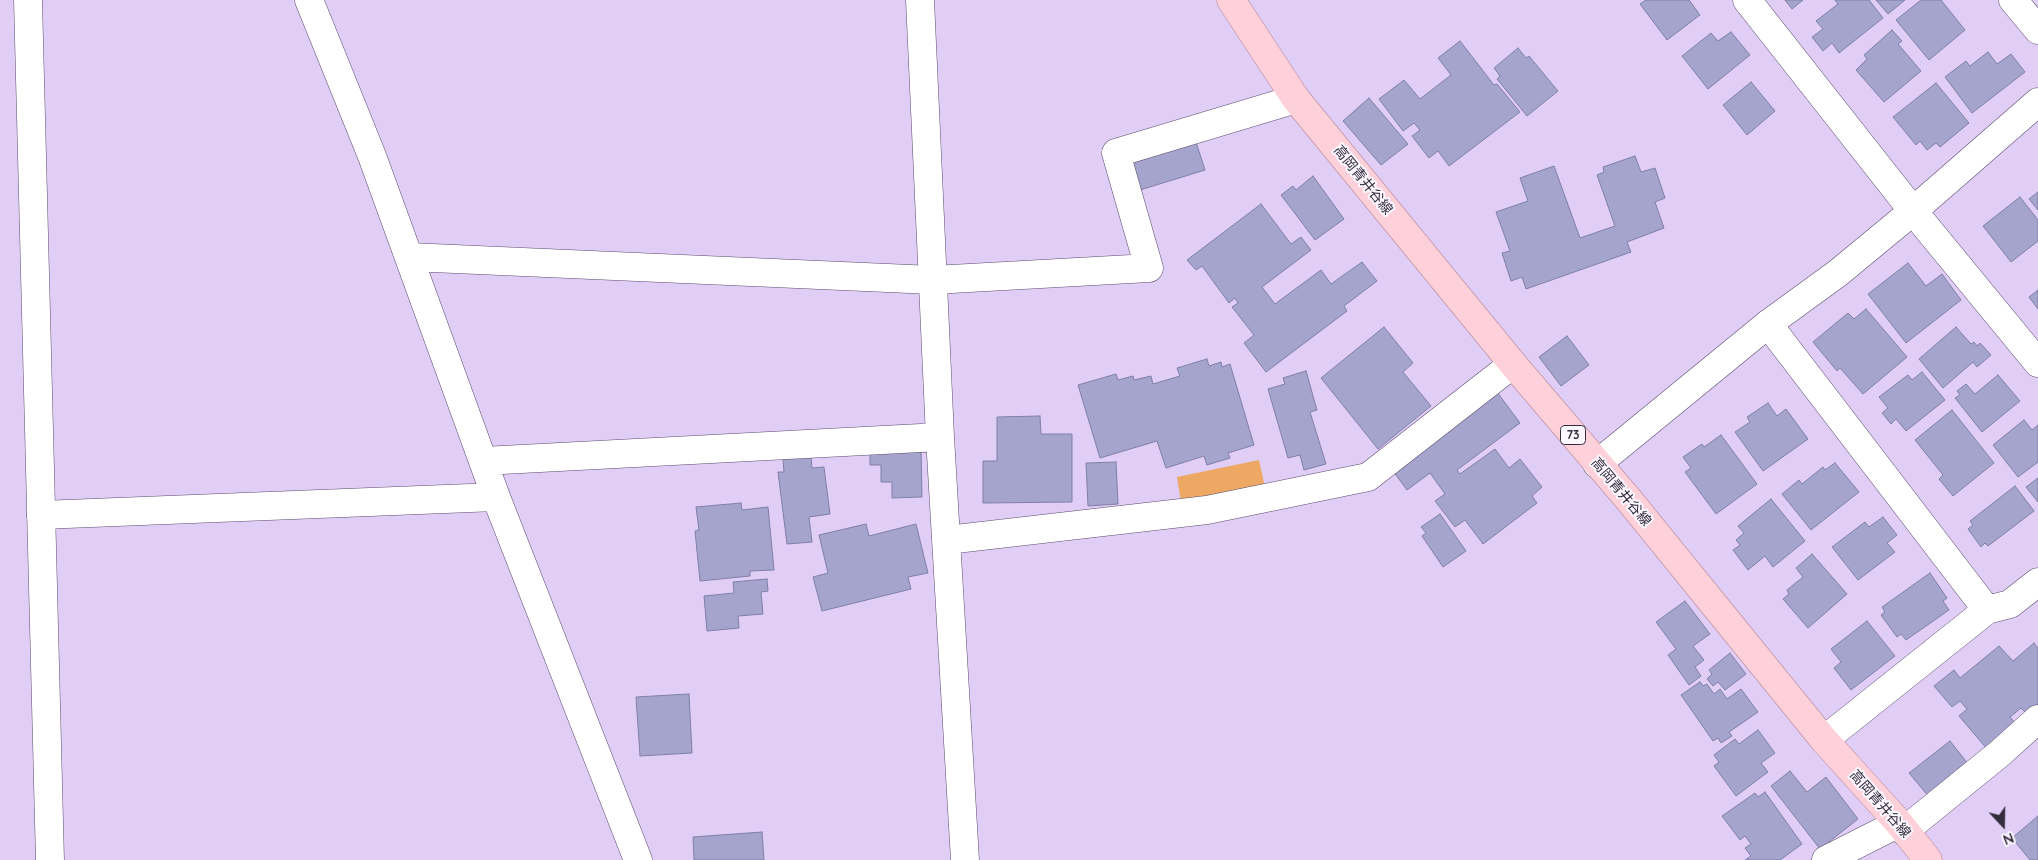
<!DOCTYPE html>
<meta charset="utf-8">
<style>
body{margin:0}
#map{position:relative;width:2038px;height:860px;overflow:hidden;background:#e0cef7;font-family:Quicksand,sans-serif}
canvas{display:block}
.north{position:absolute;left:1978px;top:800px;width:50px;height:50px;-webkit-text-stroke:4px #faf7ff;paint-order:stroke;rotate:159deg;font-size:14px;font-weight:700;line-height:20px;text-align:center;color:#332c3c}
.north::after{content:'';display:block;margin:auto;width:18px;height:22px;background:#332c3c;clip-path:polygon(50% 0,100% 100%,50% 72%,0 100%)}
</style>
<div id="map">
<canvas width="2038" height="860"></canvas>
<div class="north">N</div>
</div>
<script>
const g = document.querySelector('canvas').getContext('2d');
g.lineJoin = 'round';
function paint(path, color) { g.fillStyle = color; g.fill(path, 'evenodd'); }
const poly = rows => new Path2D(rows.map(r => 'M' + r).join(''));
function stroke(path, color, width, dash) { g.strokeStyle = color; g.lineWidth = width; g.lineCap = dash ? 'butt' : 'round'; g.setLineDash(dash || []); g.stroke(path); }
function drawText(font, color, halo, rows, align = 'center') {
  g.font = font + ' Quicksand,"Noto Sans JP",sans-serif'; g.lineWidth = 4; g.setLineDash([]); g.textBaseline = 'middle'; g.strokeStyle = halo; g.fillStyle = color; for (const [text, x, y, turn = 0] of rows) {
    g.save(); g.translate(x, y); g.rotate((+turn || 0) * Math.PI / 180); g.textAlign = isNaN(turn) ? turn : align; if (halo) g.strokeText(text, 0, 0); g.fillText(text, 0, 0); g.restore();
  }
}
paint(poly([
 [1259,460,1266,492,1182,508,1177,477]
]), '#eda863');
const building = poly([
 [1646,0,1689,0,1700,15,1667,40,1640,4,1646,0],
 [1785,0,1803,0,1792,9,1785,0],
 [1835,0,1869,0,1883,18,1839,53,1832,43,1823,51,1812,37,1823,29,1816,21,1838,4,1835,0],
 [1876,0,1905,0,1888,14,1876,0],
 [1921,0,1941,0,1965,30,1929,60,1896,20,1921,0],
 [1892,30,1902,41,1898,44,1921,71,1884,102,1856,70,1867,59,1864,55,1892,30],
 [1731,32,1750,55,1708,89,1682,56,1711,33,1718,41,1731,32],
 [1460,41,1494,85,1497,84,1520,112,1449,166,1438,151,1429,158,1412,136,1420,130,1414,123,1403,131,1379,99,1404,80,1420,99,1451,75,1438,58,1460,41],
 [1518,48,1526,58,1529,56,1558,91,1527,116,1497,79,1500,76,1494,68,1518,48],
 [1988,52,1997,64,2011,54,2025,72,1972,113,1945,77,1966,61,1970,66,1988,52],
 [1751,82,1775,111,1747,135,1723,105,1751,82],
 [1936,83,1969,123,1940,147,1936,143,1927,150,1920,141,1916,145,1893,117,1936,83],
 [1369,98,1408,144,1381,165,1343,121,1369,98],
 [1196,142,1205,170,1140,190,1132,163,1196,142],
 [1635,156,1641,172,1655,168,1665,198,1655,202,1664,228,1627,242,1631,252,1526,289,1522,277,1511,281,1502,253,1510,251,1496,212,1528,201,1520,178,1554,166,1580,238,1615,226,1597,175,1604,172,1603,167,1635,156],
 [1313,176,1344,219,1315,240,1281,195,1293,186,1296,190,1313,176],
 [2038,192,2038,210,2029,199,2038,192],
 [2020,197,2038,220,2038,241,2011,262,1983,226,2020,197],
 [1261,204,1291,244,1301,237,1311,250,1262,287,1275,304,1321,270,1331,284,1362,262,1377,281,1344,306,1347,311,1266,372,1244,343,1254,335,1232,307,1238,303,1235,298,1229,303,1202,266,1196,270,1187,260,1261,204],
 [1908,263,1926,286,1942,274,1961,300,1906,343,1868,294,1908,263],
 [2038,290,2038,309,2029,297,2038,290],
 [1866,309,1907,357,1863,394,1840,368,1837,371,1813,342,1848,313,1854,319,1866,309],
 [1384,327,1413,363,1403,372,1431,406,1378,449,1321,378,1384,327],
 [1956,327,1971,344,1974,342,1977,346,1980,343,1991,355,1977,367,1973,362,1943,388,1919,359,1956,327],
 [1567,336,1589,365,1561,386,1539,357,1567,336],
 [1207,359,1209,366,1221,362,1222,367,1230,364,1254,445,1228,453,1230,458,1207,465,1204,456,1166,468,1157,441,1100,458,1078,385,1116,374,1118,380,1133,376,1134,380,1151,376,1153,384,1180,376,1177,368,1207,359],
 [1306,371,1317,410,1310,412,1326,464,1304,470,1300,455,1288,458,1268,389,1285,384,1283,378,1306,371],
 [1922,372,1945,400,1906,431,1896,419,1891,424,1882,413,1888,408,1879,397,1908,375,1912,380,1922,372],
 [1998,375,2020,401,1982,432,1955,398,1960,395,1957,391,1966,384,1975,394,1998,375],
 [1497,392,1520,423,1457,470,1460,474,1495,449,1509,468,1520,459,1542,487,1532,496,1537,503,1483,544,1465,520,1455,527,1435,501,1445,494,1430,473,1407,490,1393,471,1497,392],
 [1768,403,1777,416,1786,409,1808,439,1763,471,1735,432,1750,422,1747,417,1768,403],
 [1952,410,1994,463,1953,496,1939,479,1943,475,1915,440,1952,410],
 [1040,416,1041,434,1072,434,1072,502,983,503,983,461,997,461,997,417,1040,416],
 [2024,420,2032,430,2038,425,2038,462,2018,477,1993,445,2024,420],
 [1721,435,1757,484,1716,514,1685,472,1691,468,1683,457,1702,444,1704,447,1721,435],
 [921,449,922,497,892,498,892,482,881,482,881,465,870,465,870,451,921,449],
 [811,456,812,468,824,467,830,514,809,517,812,542,787,544,778,472,784,472,783,459,811,456],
 [1116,462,1118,504,1088,506,1086,463,1116,462],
 [1835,463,1859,492,1811,530,1782,494,1799,480,1802,484,1823,467,1825,470,1835,463],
 [2038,478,2038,502,2026,487,2038,478],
 [2015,486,2034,511,1988,546,1985,543,1981,547,1968,529,1973,525,1970,521,2015,486],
 [1771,499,1805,541,1773,567,1765,556,1748,570,1733,550,1740,545,1736,540,1744,533,1738,526,1771,499],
 [741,503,742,510,768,507,774,570,750,571,750,576,700,581,695,531,699,530,696,507,741,503],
 [1440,514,1466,551,1443,567,1422,536,1426,533,1421,527,1440,514],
 [1883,517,1897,535,1887,543,1895,552,1858,580,1832,547,1865,522,1869,527,1883,517],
 [866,524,869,536,916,524,928,573,908,577,911,589,822,611,813,577,828,573,819,535,866,524],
 [1812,554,1847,594,1808,628,1783,599,1789,594,1787,590,1803,577,1796,568,1812,554],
 [1930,573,1947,598,1943,601,1949,610,1906,640,1901,634,1897,637,1881,615,1885,612,1882,607,1930,573],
 [767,579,768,591,761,592,763,614,738,616,739,628,707,631,704,596,734,593,733,582,767,579],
 [1685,601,1710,634,1693,646,1704,660,1695,667,1701,676,1689,685,1668,655,1676,649,1656,622,1685,601],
 [1867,621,1895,656,1851,690,1834,668,1841,662,1831,649,1867,621],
 [2034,643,2038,648,2038,705,2027,714,2021,708,2010,717,2016,724,1987,749,1959,716,1967,709,1960,701,1952,707,1934,686,1954,670,1960,678,1999,646,2013,661,2034,643],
 [1730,653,1746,674,1725,690,1718,682,1713,686,1707,679,1712,674,1709,670,1730,653],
 [1700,682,1703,686,1707,684,1714,694,1720,689,1727,699,1741,689,1758,712,1729,732,1732,736,1721,743,1718,738,1713,741,1681,695,1700,682],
 [689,694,692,753,640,756,636,697,689,694],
 [1758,730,1775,753,1761,763,1768,772,1736,796,1714,766,1719,762,1714,755,1735,739,1739,744,1758,730],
 [1950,741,1969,765,1929,797,1909,773,1950,741],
 [1790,771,1807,792,1826,777,1858,819,1820,849,1771,786,1790,771],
 [1765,792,1802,844,1780,860,1745,860,1751,856,1745,848,1751,844,1745,836,1740,840,1722,816,1755,793,1758,797,1765,792],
 [2038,816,2038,860,2030,860,2012,838,2038,816],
 [762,832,764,860,694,860,693,837,762,832]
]);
paint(building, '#a4a4cd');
stroke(building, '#7f7fa6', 1);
const minor = poly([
 [309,0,372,156,496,497,638,860],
 [920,0,940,437,965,860],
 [1747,0,1913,211,2038,363],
 [2013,0,2038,30],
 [409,257,933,280,1149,268,1116,153,1296,99],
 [1768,324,1987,610,1824,740],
 [483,461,940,437],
 [41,515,496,497],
 [947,540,1207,510,1368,477,1513,364],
 [1987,610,2010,604,2038,582],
 [1904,831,1999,754,2038,719],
 [1826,860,1899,823]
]);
const tertiary = poly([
 [28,0,50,860],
 [1597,464,1768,324,1838,273,1913,211,2038,102]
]);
const primary = poly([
 [1231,0,1296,99,1513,364,1629,500,1824,740,1899,823,1928,860]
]);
stroke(minor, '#5b4b6e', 29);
stroke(tertiary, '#5b4b6e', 29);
stroke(primary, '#b68293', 29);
stroke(minor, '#fff', 28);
stroke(tertiary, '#fff', 28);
stroke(primary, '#fed0da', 28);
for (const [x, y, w] of [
 [1573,435,25]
]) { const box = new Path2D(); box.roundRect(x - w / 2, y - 9.5, w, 19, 4); g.fillStyle = '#faf7ff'; g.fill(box); stroke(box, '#332c3c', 1); }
drawText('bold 12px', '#332c3c', null, [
 ["73",1573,435]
]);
drawText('14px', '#332c3c', '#faf7ff', [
 ["高岡青井谷線",1363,180,51],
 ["高岡青井谷線",1621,492,50],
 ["高岡青井谷線",1880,804,49]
]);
</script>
